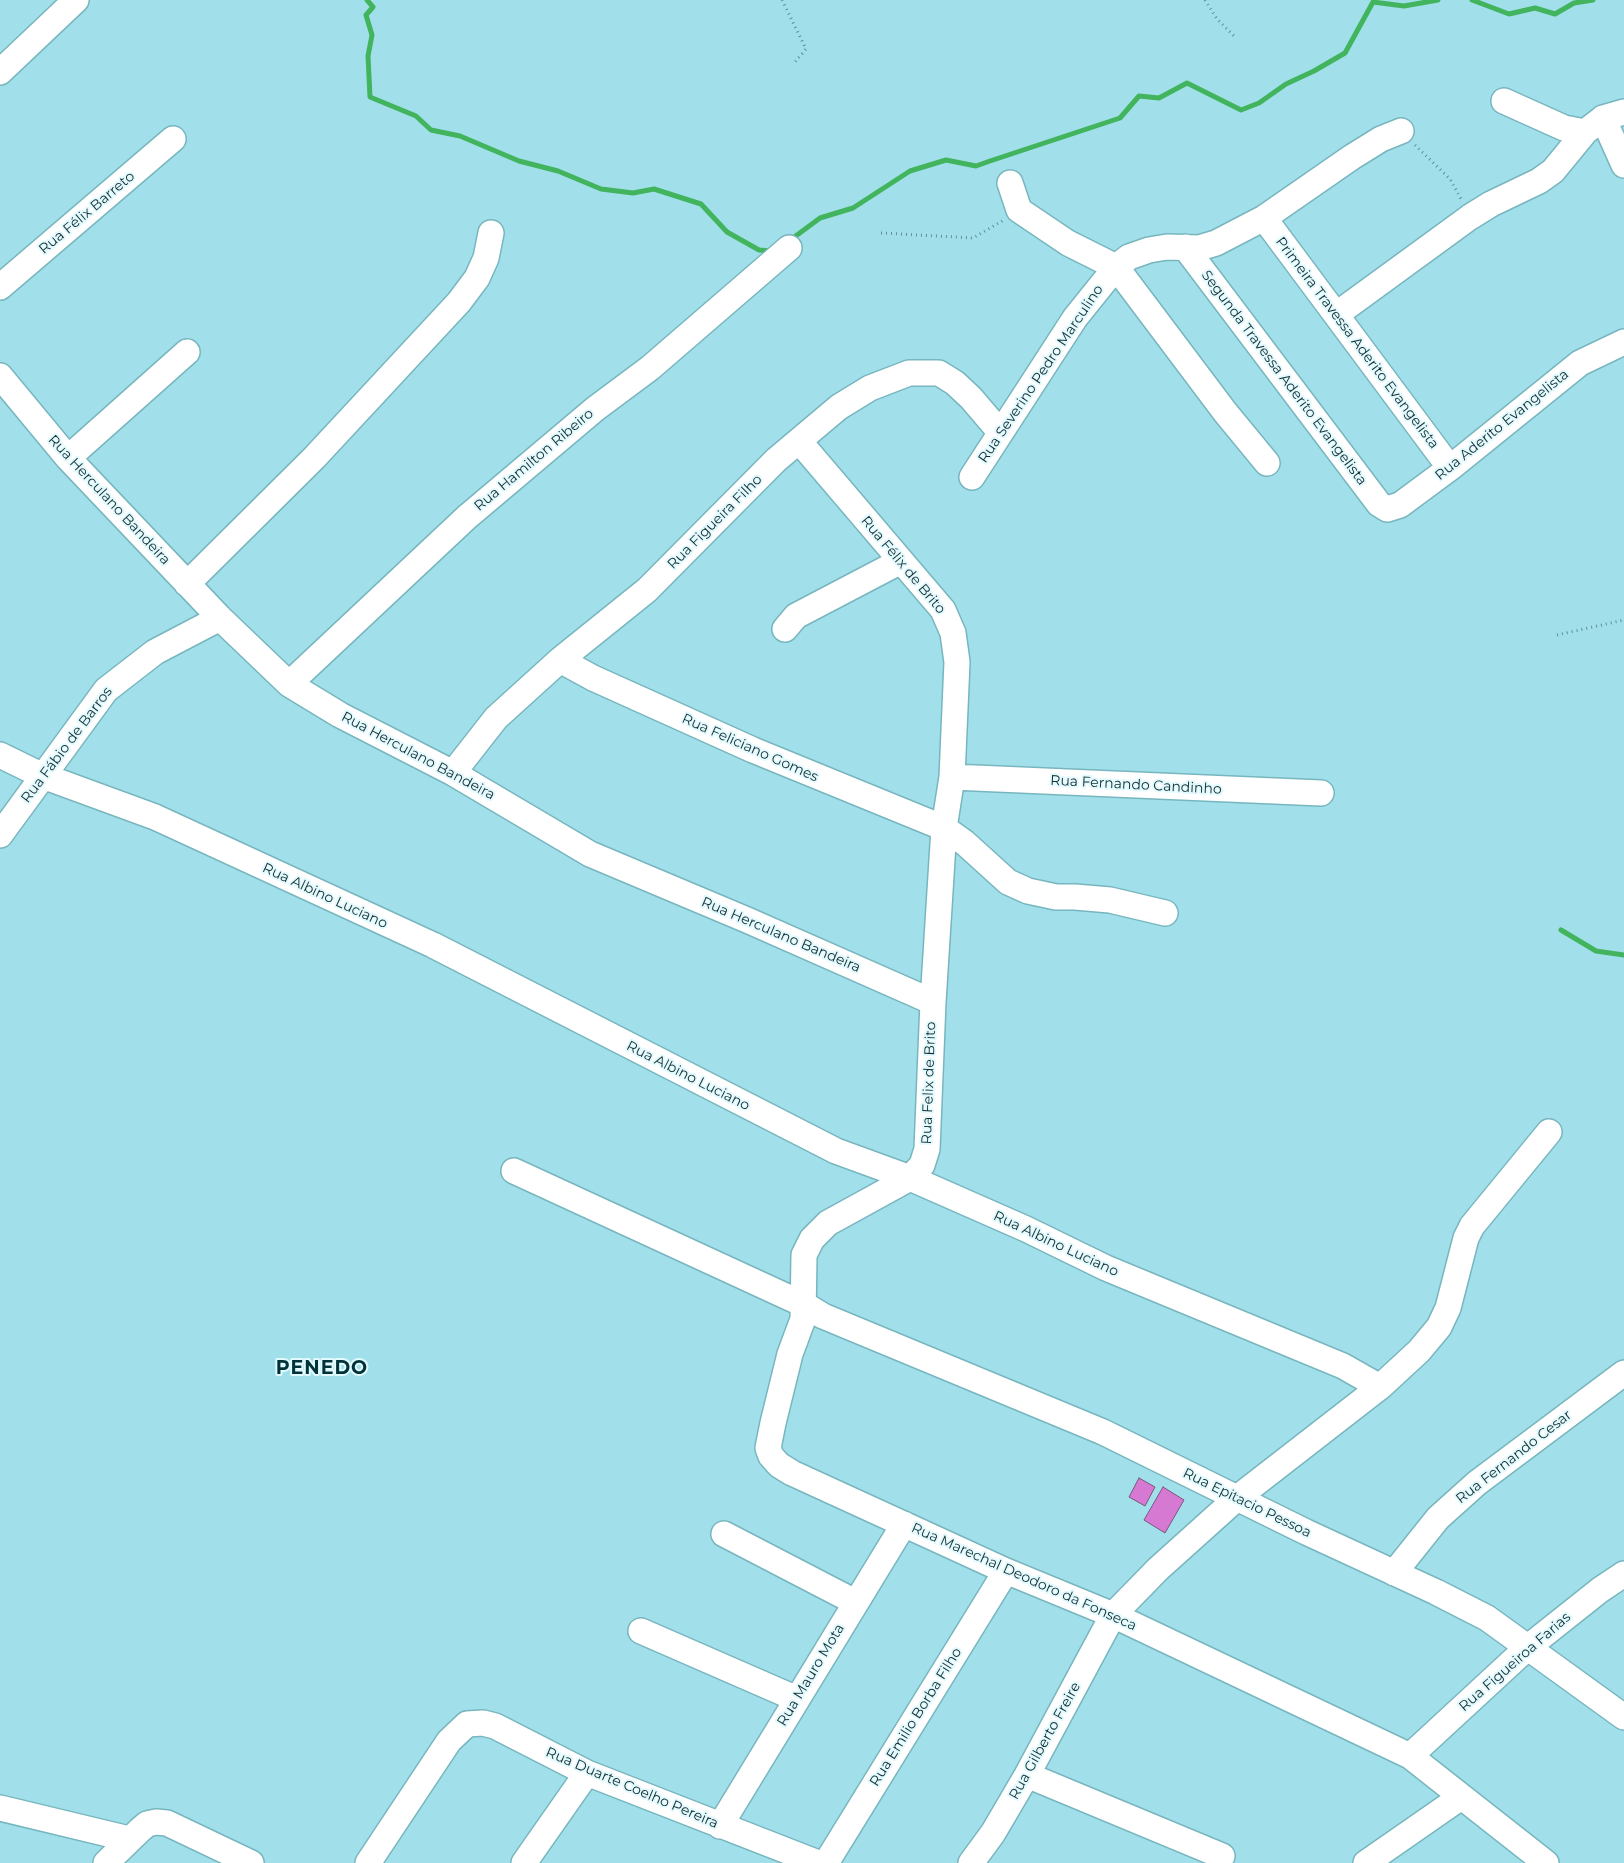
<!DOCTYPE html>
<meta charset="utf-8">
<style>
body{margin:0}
canvas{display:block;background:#a1e0ea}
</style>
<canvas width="1624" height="1863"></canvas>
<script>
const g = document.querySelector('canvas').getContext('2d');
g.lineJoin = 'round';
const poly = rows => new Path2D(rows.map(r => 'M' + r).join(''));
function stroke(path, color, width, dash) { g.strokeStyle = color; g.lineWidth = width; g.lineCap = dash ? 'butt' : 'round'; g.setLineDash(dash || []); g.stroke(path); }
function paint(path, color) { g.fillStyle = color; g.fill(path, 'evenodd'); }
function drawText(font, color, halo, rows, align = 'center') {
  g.font = font + ' Montserrat,sans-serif'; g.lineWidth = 4; g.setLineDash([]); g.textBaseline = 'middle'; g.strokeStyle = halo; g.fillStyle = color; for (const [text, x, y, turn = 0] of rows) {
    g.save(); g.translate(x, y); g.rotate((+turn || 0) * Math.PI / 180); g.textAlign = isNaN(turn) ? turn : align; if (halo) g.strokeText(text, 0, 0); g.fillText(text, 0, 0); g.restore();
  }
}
stroke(poly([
 [367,0,373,7,366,15,372,35,368,56,370,97,416,116,431,130,460,136,519,161,558,171,601,189,633,193,654,189,701,204,727,232,759,250,771,251],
 [1472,0,1509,14,1535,8,1555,14,1574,3,1593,0],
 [789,241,820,218,853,208,910,171,946,160,976,166,990,161,1120,118,1139,96,1159,98,1187,83,1241,110,1259,103,1286,84,1314,71,1345,53,1373,2,1404,6,1438,0],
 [1561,930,1596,951,1624,955]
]), '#42b45d', 5);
const building = poly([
 [1139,1478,1155,1487,1145,1506,1129,1497,1139,1478],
 [1163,1487,1184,1500,1165,1533,1144,1520,1163,1487]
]);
paint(building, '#d679d3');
stroke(building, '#795778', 1);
const minor = poly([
 [0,72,76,0],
 [1504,101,1564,128,1585,132],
 [1603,118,1624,165],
 [1010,183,1019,210,1068,243,1116,267,1225,412,1267,463],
 [1264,218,1450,468],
 [1185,247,1379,504,1387,509,1400,505,1450,468,1580,363,1624,342],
 [0,287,173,139],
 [1337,314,1470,217,1491,204,1539,181,1553,171,1585,132,1603,118,1624,112],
 [0,376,68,458,220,618,289,684,340,715,453,773,590,854,747,920,933,1002],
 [799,441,943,610,953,633,957,662,952,777,944,828,933,1002,927,1149,922,1165,910,1178,828,1223,812,1239,804,1255,803,1319,790,1354,773,1423,768,1448,771,1456,779,1465,792,1473,1006,1571,1113,1615,1410,1756,1546,1863],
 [68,458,187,352],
 [972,477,1075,318,1116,267,1129,257,1149,250,1167,247,1199,248,1216,243,1264,218,1352,157,1381,139,1401,131],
 [187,584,314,458,459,302,477,278,486,258,491,233],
 [785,629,796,616,901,561],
 [560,660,593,678,753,750,944,828,965,843,1008,882,1028,891,1056,897,1075,897,1110,900,1165,913],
 [289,684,467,517,595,409,650,368,789,248],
 [0,755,43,776,155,817,433,945,836,1151,910,1178,1026,1229,1106,1268,1343,1366,1380,1387],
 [453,773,496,718,560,660,647,590,776,460,839,407,870,388,909,373,939,373,955,383,971,398,1000,432],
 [952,777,1321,793],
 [0,835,106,690,155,652,220,618],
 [514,1171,805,1305,823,1316,1103,1432,1306,1532,1436,1592,1487,1618,1624,1717],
 [724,1534,855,1602],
 [1394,1573,1438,1518,1477,1483,1624,1373],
 [641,1631,797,1699],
 [1410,1756,1527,1648,1600,1590,1624,1574],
 [1027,1775,1222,1856],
 [0,1808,129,1839],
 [720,1826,904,1524],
 [106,1863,140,1830,147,1824,156,1822,167,1823,251,1863],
 [368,1863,449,1741,467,1724,483,1723,495,1726,587,1773,818,1863],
 [524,1863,587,1773],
 [826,1863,1006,1571],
 [971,1863,993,1833,1027,1775,1113,1615,1158,1569,1237,1498,1380,1387,1419,1351,1439,1327,1448,1308,1466,1238,1472,1226,1549,1132],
 [1366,1863,1461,1797]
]);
stroke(minor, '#78b6bf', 28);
stroke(poly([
 [782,0,806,49,795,62],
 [1205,0,1217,19,1236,38],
 [1415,145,1450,179,1461,199],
 [881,233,973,238,1004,220],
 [1557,635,1624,620]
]), '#618f97', 3, [1, 4]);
stroke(minor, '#fff', 25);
drawText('14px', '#142e32', '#e2fafe', [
 ["Rua Félix Barreto",87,213,-40],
 ["Primeira Travessa Aderito Evangelista",1357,343,53],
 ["Rua Severino Pedro Marculino",1041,374,-56],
 ["Segunda Travessa Aderito Evangelista",1284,378,53],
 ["Rua Aderito Evangelista",1502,425,-39],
 ["Rua Hamilton Ribeiro",534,460,-40],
 ["Rua Herculano Bandeira",109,500,47],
 ["Rua Figueira Filho",715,522,-45],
 ["Rua Félix de Brito",903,565,50],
 ["Rua Fábio de Barros",67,745,-53],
 ["Rua Feliciano Gomes",750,748,24],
 ["Rua Herculano Bandeira",418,756,28],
 ["Rua Fernando Candinho",1136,785,3],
 ["Rua Albino Luciano",325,896,25],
 ["Rua Herculano Bandeira",781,935,23],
 ["Rua Albino Luciano",688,1076,27],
 ["Rua Felix de Brito",929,1083,-88],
 ["Rua Albino Luciano",1056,1244,25],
 ["Rua Fernando Cesar",1514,1457,-38],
 ["Rua Epitacio Pessoa",1247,1503,26],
 ["Rua Marechal Deodoro da Fonseca",1024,1577,24],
 ["Rua Figueiroa Farias",1515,1662,-41],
 ["Rua Mauro Mota",811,1675,-59],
 ["Rua Emilio Borba Filho",916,1717,-58],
 ["Rua Gilberto Freire",1045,1741,-61],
 ["Rua Duarte Coelho Pereira",632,1788,23]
]);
g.letterSpacing = '1px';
drawText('bold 19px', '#003339', '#e2fafe', [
 ["PENEDO",322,1368]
]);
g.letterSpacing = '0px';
</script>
